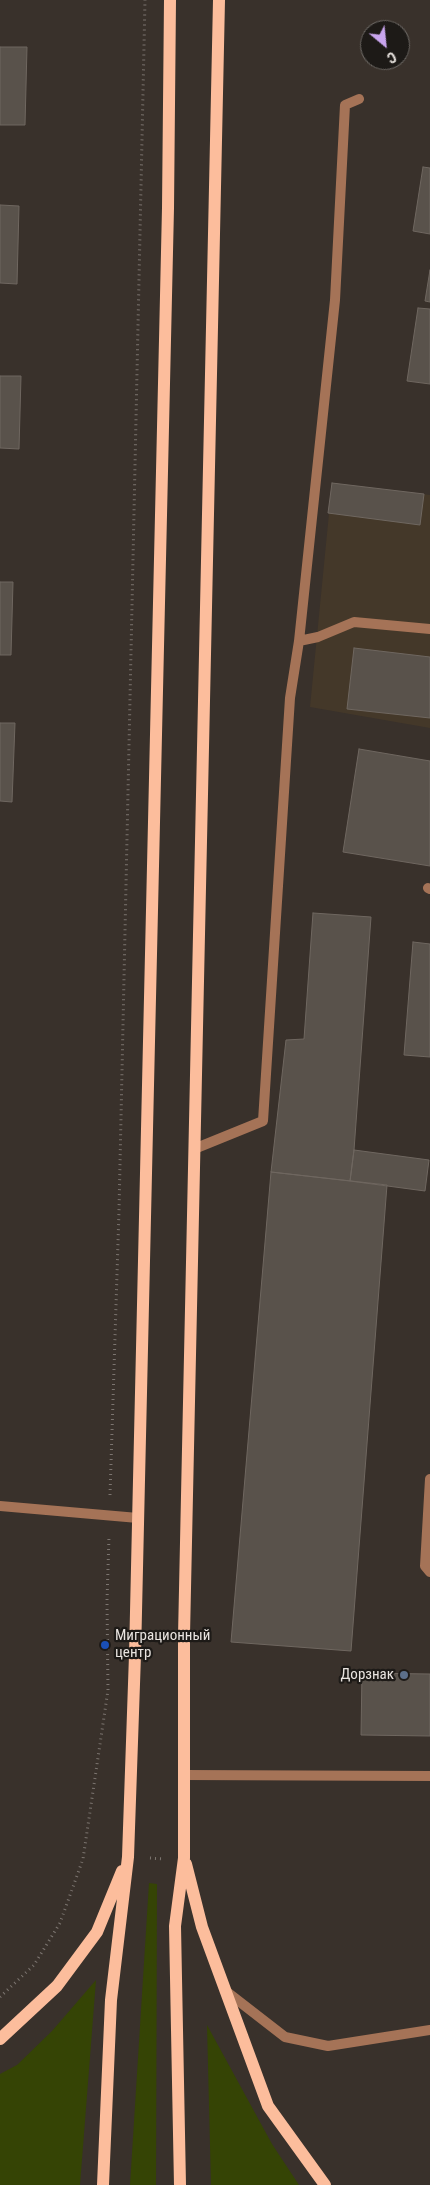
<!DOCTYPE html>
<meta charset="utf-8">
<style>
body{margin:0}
#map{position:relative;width:430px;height:2185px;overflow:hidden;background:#39312b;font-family:"Roboto Condensed",sans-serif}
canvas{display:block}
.north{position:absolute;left:360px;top:20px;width:50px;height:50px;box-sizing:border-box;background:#1d1a17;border:1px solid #6f6b67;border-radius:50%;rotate:152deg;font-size:14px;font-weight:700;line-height:20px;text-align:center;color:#e9e4e0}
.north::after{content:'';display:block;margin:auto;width:18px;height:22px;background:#c9a5ee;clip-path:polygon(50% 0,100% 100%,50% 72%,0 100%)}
</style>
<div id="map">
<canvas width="430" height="2185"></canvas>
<div class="north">С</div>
</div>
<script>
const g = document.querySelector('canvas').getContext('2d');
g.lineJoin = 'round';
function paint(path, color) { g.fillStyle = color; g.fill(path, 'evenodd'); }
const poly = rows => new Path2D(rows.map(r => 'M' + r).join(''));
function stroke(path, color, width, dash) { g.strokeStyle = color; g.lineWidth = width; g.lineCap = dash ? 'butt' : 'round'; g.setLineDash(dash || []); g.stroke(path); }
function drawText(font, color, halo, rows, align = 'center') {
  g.font = font + ' "Roboto Condensed",sans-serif'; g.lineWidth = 4.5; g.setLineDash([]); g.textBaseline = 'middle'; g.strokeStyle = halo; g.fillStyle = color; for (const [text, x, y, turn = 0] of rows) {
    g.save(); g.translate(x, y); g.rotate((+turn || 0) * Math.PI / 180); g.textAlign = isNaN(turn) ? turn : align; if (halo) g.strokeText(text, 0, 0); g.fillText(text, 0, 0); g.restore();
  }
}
paint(poly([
 [332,483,430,495,430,728,310,707]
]), '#443829');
paint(poly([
 [149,1883,157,1884,156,2185,130,2185],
 [96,1980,80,2185,0,2185,0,2074,17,2065,52,2031],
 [207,2025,272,2144,299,2185,211,2185]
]), '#354405');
const building = poly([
 [0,47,27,47,25,125,0,125,0,47],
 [423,167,430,168,430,234,413,231,423,167],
 [0,205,19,206,17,284,0,283,0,205],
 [430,270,430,302,425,301,430,270],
 [418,308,430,309,430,384,407,381,418,308],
 [0,376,21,376,19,449,0,448,0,376],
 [332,483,424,494,420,525,328,513,332,483],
 [0,582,13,582,11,655,0,655,0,582],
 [354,648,430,657,430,718,347,709,354,648],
 [0,723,15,723,12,802,0,801,0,723],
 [359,749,430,761,430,866,343,852,359,749],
 [313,913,371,917,354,1150,350,1181,271,1172,286,1040,304,1039,313,913],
 [413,942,430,944,430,1057,404,1055,413,942],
 [354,1150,429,1160,425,1191,350,1181,354,1150],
 [271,1172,387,1185,351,1651,231,1642,271,1172],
 [362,1673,430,1674,430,1736,361,1735,362,1673]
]);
paint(building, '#59524b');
stroke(building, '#6f6760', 1);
stroke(poly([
 [110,1495,119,1211,145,0],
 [150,1858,163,1859],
 [0,1997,34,1965,60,1923,83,1859,108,1690,107,1601,109,1536]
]), '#7c7570', 3, [1, 4]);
stroke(poly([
 [299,641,335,300,345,105,359,99],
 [428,888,430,889],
 [194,1149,263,1121,290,698,299,641,318,637,354,622,430,629],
 [430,1479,425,1566,430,1572],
 [0,1506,138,1518],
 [183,1775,430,1776],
 [227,1992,285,2037,328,2046,430,2030]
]), '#a57357', 10);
stroke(poly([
 [186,1864,202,1927,268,2106,325,2185],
 [0,2039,57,1986,97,1932,122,1871],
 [103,2185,111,2000,128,1857,135,1655,168,208,170,0],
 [180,2185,175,1926,184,1858,184,1635,219,0]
]), '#fcbd9c', 12);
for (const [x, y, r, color] of [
 [105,1645,5,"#1a4fb4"],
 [404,1675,5,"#5c6f8a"]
]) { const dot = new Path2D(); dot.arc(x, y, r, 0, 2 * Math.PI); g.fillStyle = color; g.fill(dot); stroke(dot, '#1d1a17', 2); }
drawText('15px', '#e9e4e0', '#1d1a17', [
 ["Миграционный",115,1636],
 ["центр",115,1653],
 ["Дорзнак",394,1675,"right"]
], 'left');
</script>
